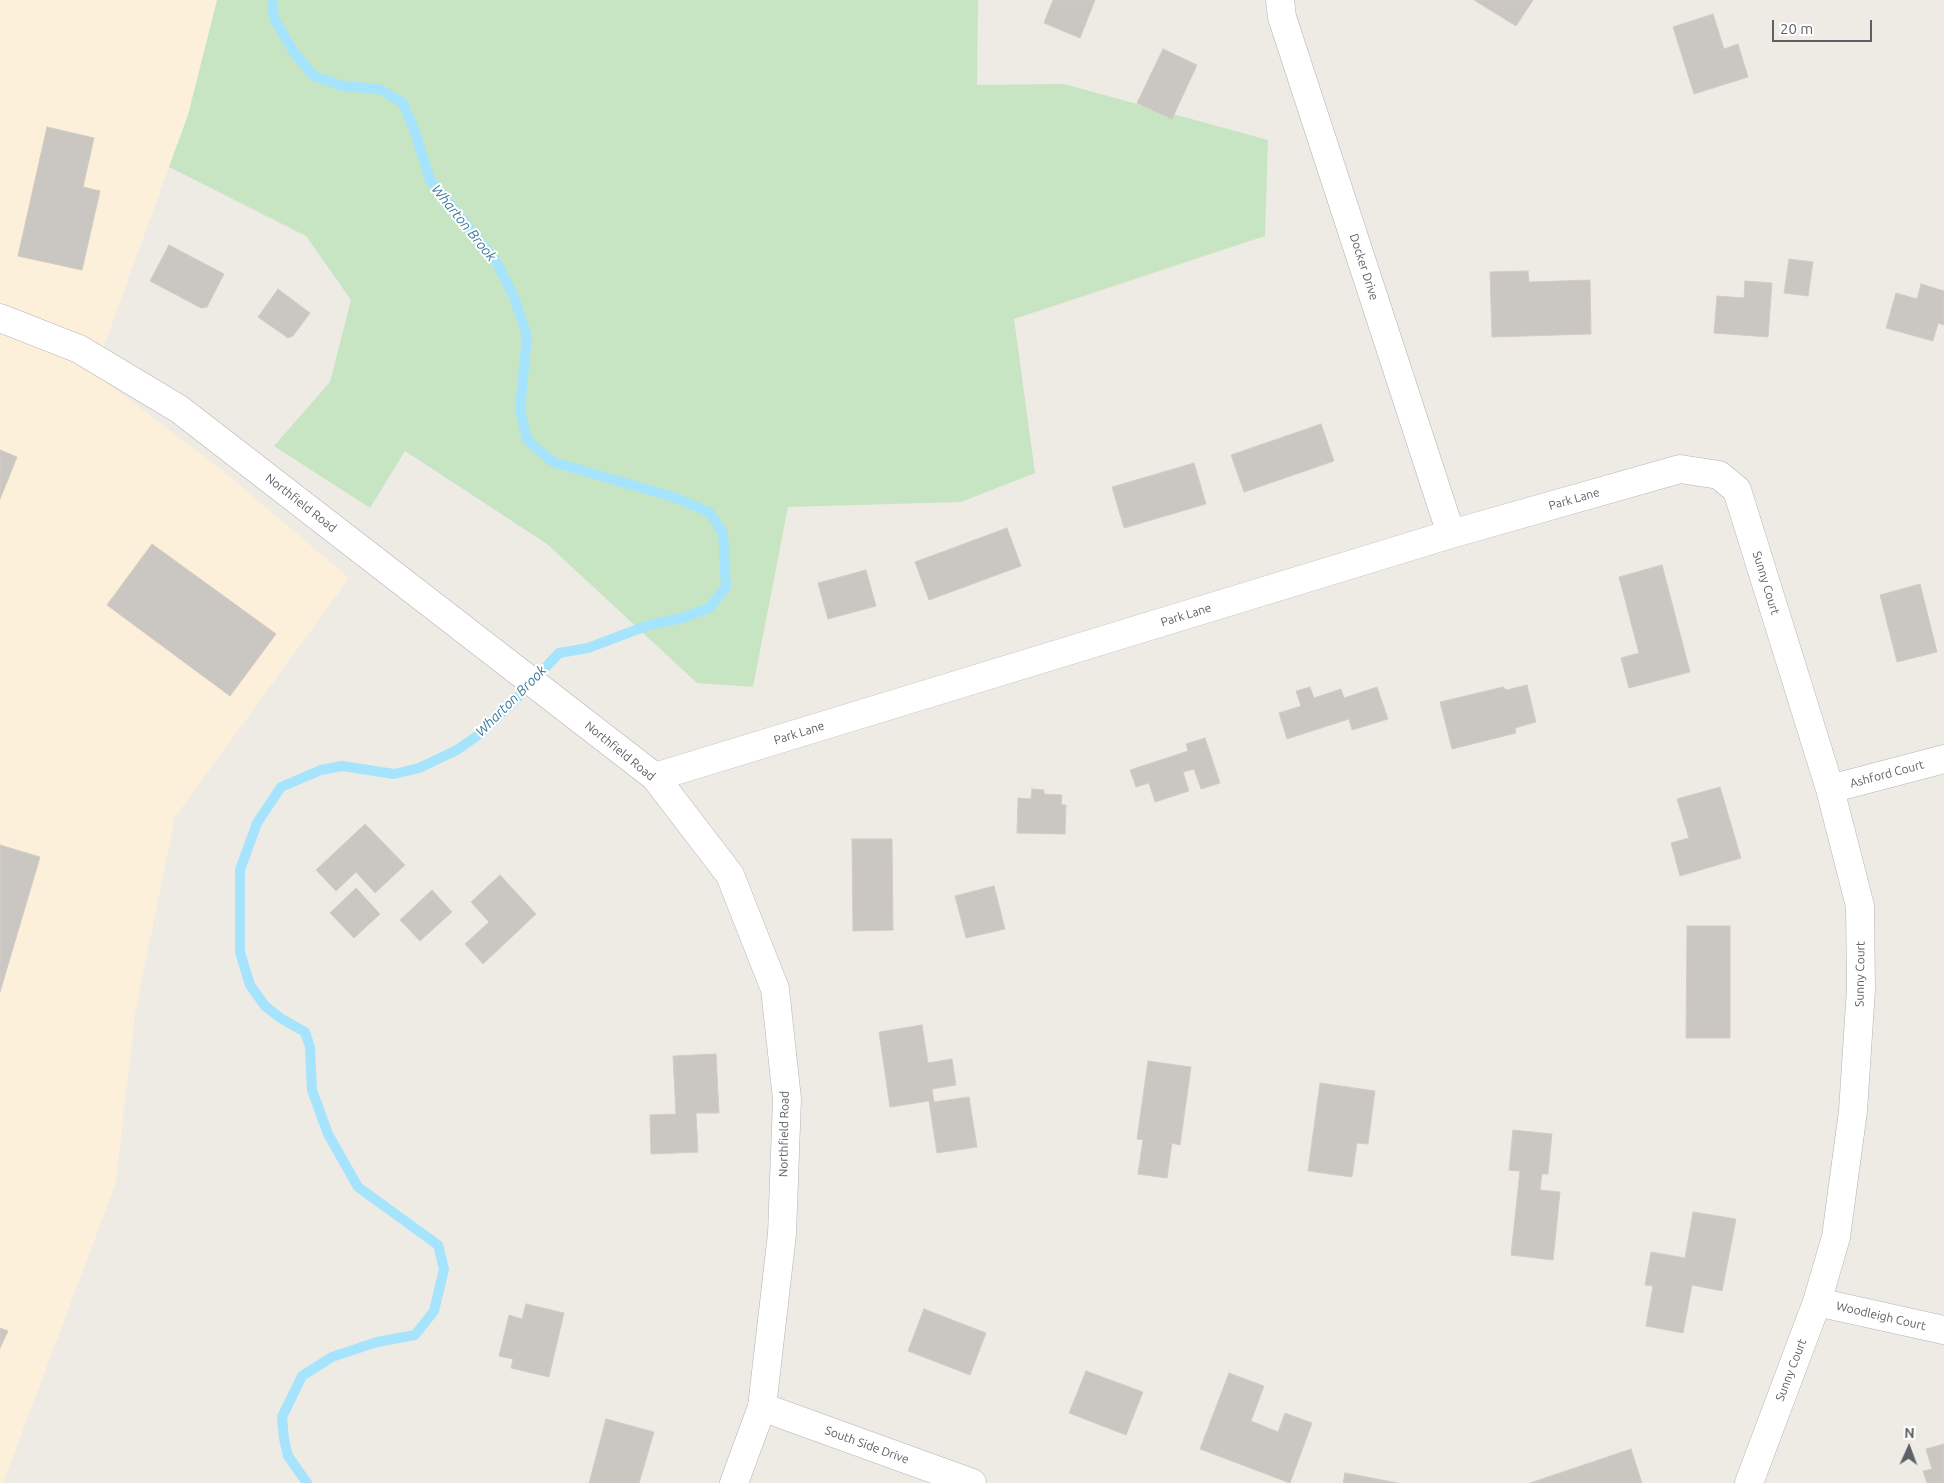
<!DOCTYPE html>
<style>
body{margin:0}
#map{position:relative;width:1944px;height:1483px;overflow:hidden;background:#eeebe5;font-family:Ubuntu,sans-serif}
canvas{display:block}
.north{position:absolute;left:1884px;top:1423px;width:50px;height:50px;-webkit-text-stroke:4px #fff;paint-order:stroke;rotate:2deg;font-size:14px;font-weight:700;line-height:20px;text-align:center;color:#5c6165}
.north::after{content:'';display:block;margin:auto;width:18px;height:22px;background:#5c6165;clip-path:polygon(50% 0,100% 100%,50% 72%,0 100%)}
.scale{position:absolute;left:1772px;top:20px;width:100px;height:22px;box-sizing:border-box;border:2px solid #5c6165;border-top:0;padding-left:6px;font-size:15px;line-height:18px;white-space:nowrap;color:#5c6165;-webkit-text-stroke:4px #fff;paint-order:stroke}
</style>
<div id="map">
<canvas width="1944" height="1483"></canvas>
<div class="north">N</div>
<div class="scale">20 m</div>
</div>
<script>
const g = document.querySelector('canvas').getContext('2d');
g.lineJoin = 'round';
function paint(path, color) { g.fillStyle = color; g.fill(path, 'evenodd'); }
const poly = rows => new Path2D(rows.map(r => 'M' + r).join(''));
function stroke(path, color, width, dash) { g.strokeStyle = color; g.lineWidth = width; g.lineCap = dash ? 'butt' : 'round'; g.setLineDash(dash || []); g.stroke(path); }
function drawText(font, color, halo, rows, align = 'center') {
  g.font = font + ' Ubuntu,sans-serif'; g.lineWidth = 4; g.setLineDash([]); g.textBaseline = 'middle'; g.strokeStyle = halo; g.fillStyle = color; for (const [text, x, y, turn = 0] of rows) {
    g.save(); g.translate(x, y); g.rotate((+turn || 0) * Math.PI / 180); g.textAlign = isNaN(turn) ? turn : align; if (halo) g.strokeText(text, 0, 0); g.fillText(text, 0, 0); g.restore();
  }
}
paint(poly([
 [0,0,217,0,188,115,94,373,218,467,349,578,175,817,135,1014,116,1182,3,1483,0,1483]
]), '#fdf0db');
paint(poly([
 [217,0,978,0,977,85,1064,84,1268,140,1265,236,1014,319,1035,473,961,502,788,507,753,687,697,683,547,544,405,451,370,508,274,446,330,382,351,300,306,236,169,167,188,115]
]), '#c7e5c2');
stroke(poly([
 [272,0,274,18,293,51,314,76,343,86,379,89,403,103,415,132,430,180,496,261,514,297,527,336,520,409,527,440,553,462,673,497,709,512,723,533,726,587,709,608,682,618,649,625,588,648,559,653,520,695,481,733,457,750,419,768,394,774,342,766,321,770,281,787,257,823,240,870,240,952,250,985,265,1006,282,1019,305,1032,310,1047,312,1090,328,1134,358,1187,438,1245,444,1269,434,1311,415,1335,377,1342,332,1357,302,1376,282,1417,284,1439,288,1456,307,1483]
]), '#a6e4fd', 10);
const building = poly([
 [1053,0,1095,0,1080,38,1044,23,1053,0],
 [1474,0,1533,0,1516,26,1474,0],
 [1713,14,1724,49,1738,44,1748,77,1694,94,1673,27,1713,14],
 [1163,49,1197,65,1172,119,1137,103,1163,49],
 [47,127,94,138,83,187,100,191,82,270,18,256,47,127],
 [169,245,224,274,207,307,201,308,150,281,169,245],
 [1789,259,1813,262,1808,296,1784,293,1789,259],
 [1528,271,1529,282,1590,280,1591,334,1492,337,1490,272,1528,271],
 [1745,281,1772,283,1768,337,1714,333,1717,296,1744,298,1745,281],
 [1921,284,1944,291,1944,325,1938,323,1933,341,1886,328,1896,293,1917,299,1921,284],
 [278,289,310,313,293,336,288,338,258,317,278,289],
 [1321,424,1334,461,1244,492,1231,455,1321,424],
 [0,450,17,457,0,499,0,450],
 [1194,463,1206,504,1124,528,1112,487,1194,463],
 [1007,528,1021,566,929,600,915,562,1007,528],
 [152,544,276,634,230,696,107,605,152,544],
 [1662,565,1690,672,1629,688,1621,658,1639,653,1619,577,1662,565],
 [866,570,876,606,828,619,818,583,866,570],
 [1920,584,1937,652,1897,662,1880,595,1920,584],
 [1527,685,1536,722,1515,728,1516,733,1452,749,1440,702,1503,687,1507,690,1527,685],
 [1310,687,1314,698,1341,689,1344,698,1377,687,1388,719,1352,730,1349,719,1287,739,1279,713,1301,706,1296,691,1310,687],
 [1205,738,1220,783,1201,789,1194,769,1183,772,1189,791,1155,802,1149,783,1136,787,1130,770,1188,751,1186,744,1205,738],
 [1720,787,1741,858,1680,876,1671,843,1689,838,1677,799,1720,787],
 [1032,789,1044,790,1044,794,1062,795,1061,805,1066,805,1065,834,1017,833,1018,798,1031,799,1032,789],
 [365,824,405,865,375,893,356,872,336,891,316,870,365,824],
 [852,839,892,839,893,930,853,931,852,839],
 [0,845,40,857,0,992,0,845],
 [500,875,536,914,483,964,465,944,489,922,471,902,500,875],
 [994,886,1005,929,966,938,955,896,994,886],
 [356,888,380,914,354,938,330,913,356,888],
 [432,890,452,912,420,941,400,920,432,890],
 [1687,926,1730,926,1730,1038,1686,1038,1687,926],
 [922,1025,928,1063,952,1059,956,1085,932,1089,934,1102,969,1097,977,1147,937,1153,929,1101,890,1107,879,1032,922,1025],
 [716,1054,719,1113,696,1113,698,1152,651,1154,650,1115,676,1114,673,1056,716,1054],
 [1148,1061,1191,1067,1180,1145,1172,1143,1167,1178,1138,1174,1143,1140,1137,1139,1148,1061],
 [1320,1083,1375,1091,1368,1144,1357,1143,1352,1177,1308,1171,1320,1083],
 [1513,1130,1552,1134,1548,1174,1542,1174,1540,1190,1560,1192,1553,1260,1511,1255,1520,1171,1509,1170,1513,1130],
 [1693,1212,1736,1219,1722,1291,1692,1285,1683,1333,1646,1326,1653,1286,1645,1285,1651,1252,1685,1258,1693,1212],
 [526,1304,564,1313,549,1377,511,1368,513,1359,499,1356,509,1315,522,1319,526,1304],
 [924,1309,986,1333,970,1375,908,1351,924,1309],
 [0,1328,8,1331,0,1348,0,1328],
 [1086,1371,1143,1392,1126,1435,1069,1413,1086,1371],
 [1229,1373,1264,1386,1251,1421,1278,1432,1285,1413,1312,1423,1290,1483,1200,1449,1229,1373],
 [606,1419,654,1432,639,1483,589,1483,606,1419],
 [1944,1444,1944,1483,1927,1483,1923,1471,1932,1469,1926,1449,1944,1444],
 [1631,1449,1642,1483,1530,1483,1631,1449],
 [1345,1473,1398,1483,1343,1483,1345,1473]
]);
paint(building, '#cac6c2');
stroke(building, '#d3ccc3', 1);
const minor = poly([
 [1280,0,1282,17,1451,534],
 [655,777,1451,534,1680,469,1719,475,1737,490,1830,789,1860,906,1861,989,1853,1111,1836,1237,1817,1302,1749,1483],
 [1830,789,1944,759],
 [1817,1302,1944,1330],
 [762,1407,972,1483]
]);
const tertiary = poly([
 [0,318,79,349,179,409,655,777,730,875,775,989,787,1099,782,1234,762,1407,734,1483]
]);
stroke(minor, '#b0b3b7', 29);
stroke(tertiary, '#b0b3b7', 29);
stroke(minor, '#fff', 28);
stroke(tertiary, '#fff', 28);
drawText('12px', '#5c6165', '#fff', [
 ["Docker Drive",1364,267,72],
 ["Park Lane",1574,499,-16],
 ["Northfield Road",301,503,38],
 ["Sunny Court",1766,583,73],
 ["Park Lane",1186,615,-17],
 ["Park Lane",799,733,-17],
 ["Northfield Road",620,751,39],
 ["Ashford Court",1887,774,-15],
 ["Sunny Court",1860,974,-89],
 ["Northfield Road",784,1134,-89],
 ["Woodleigh Court",1881,1316,13],
 ["Sunny Court",1791,1370,-69],
 ["South Side Drive",867,1445,20]
]);
drawText('italic 14px', '#3e7b9d', '#fff', [
 ["Wharton Brook",464,223,51],
 ["Wharton Brook",511,701,-45]
]);
</script>
